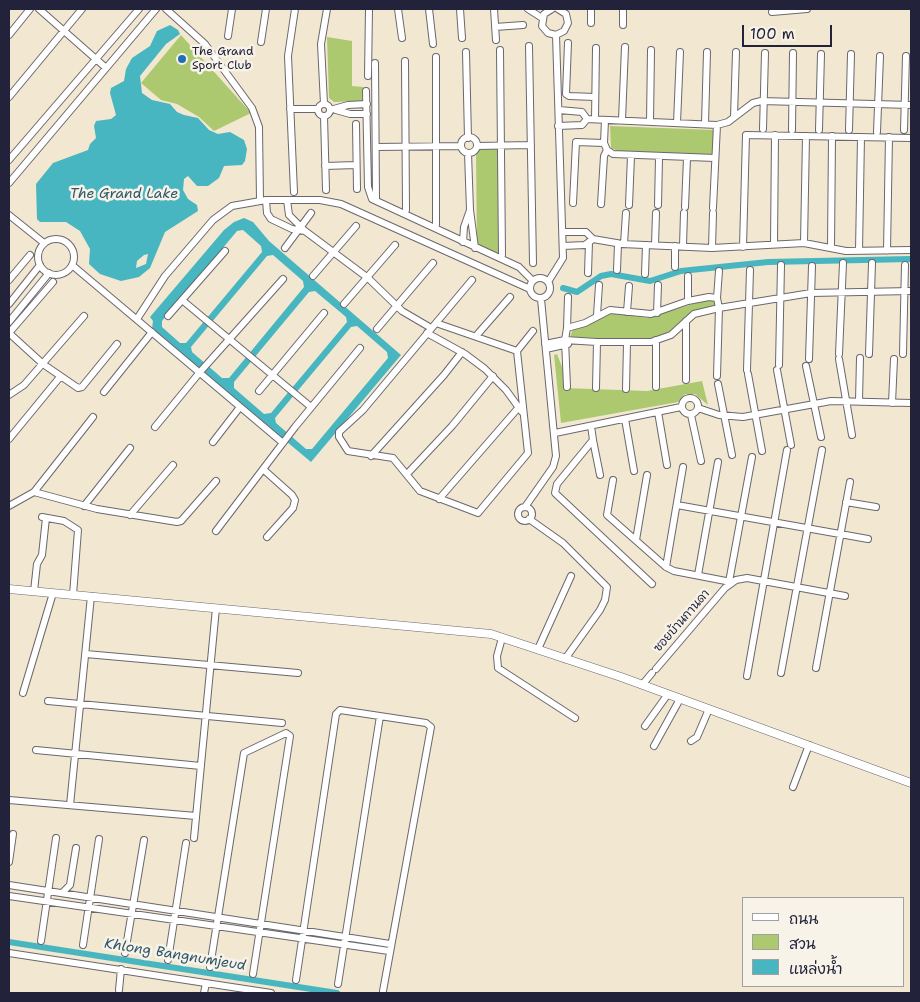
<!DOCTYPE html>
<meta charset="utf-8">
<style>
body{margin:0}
#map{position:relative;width:920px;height:1002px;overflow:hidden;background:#f2e7d0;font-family:"Shantell Sans","Playpen Sans Thai",sans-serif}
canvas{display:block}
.frame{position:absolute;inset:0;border:10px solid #22223b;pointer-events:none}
.legend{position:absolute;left:742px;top:897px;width:162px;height:90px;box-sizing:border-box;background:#f7f3e8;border:1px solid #a29fa3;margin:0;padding:6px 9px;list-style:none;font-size:15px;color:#22223b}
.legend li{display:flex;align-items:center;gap:10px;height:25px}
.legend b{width:25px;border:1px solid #a29fa3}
.scale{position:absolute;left:742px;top:25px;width:90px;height:22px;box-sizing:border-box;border:2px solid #22223b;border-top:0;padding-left:6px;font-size:15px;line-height:18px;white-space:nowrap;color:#22223b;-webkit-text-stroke:4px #f7f3e8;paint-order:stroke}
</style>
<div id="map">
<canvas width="920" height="1002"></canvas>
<div class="frame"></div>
<ul class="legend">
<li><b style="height:6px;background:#fff"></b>ถนน</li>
<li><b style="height:14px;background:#adc970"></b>สวน</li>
<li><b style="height:14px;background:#47b6c0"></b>แหล่งน้ำ</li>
</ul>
<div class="scale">100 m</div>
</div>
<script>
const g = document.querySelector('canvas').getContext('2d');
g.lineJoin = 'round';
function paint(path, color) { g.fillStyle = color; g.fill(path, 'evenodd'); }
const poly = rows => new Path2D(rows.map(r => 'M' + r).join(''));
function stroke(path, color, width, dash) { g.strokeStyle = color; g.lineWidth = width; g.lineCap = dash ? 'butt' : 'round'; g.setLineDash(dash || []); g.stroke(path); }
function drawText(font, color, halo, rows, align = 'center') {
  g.font = font + ' "Shantell Sans","Playpen Sans Thai",sans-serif'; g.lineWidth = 5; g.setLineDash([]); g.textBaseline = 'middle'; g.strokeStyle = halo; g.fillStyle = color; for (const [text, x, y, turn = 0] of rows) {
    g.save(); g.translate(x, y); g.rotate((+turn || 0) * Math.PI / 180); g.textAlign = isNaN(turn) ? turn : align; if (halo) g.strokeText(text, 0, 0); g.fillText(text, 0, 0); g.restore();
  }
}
paint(poly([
 [181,35,251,113,214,131,199,117,177,104,161,100,141,83],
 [327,37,352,41,352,86,363,87,362,101,334,102,329,98],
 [610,126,714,130,712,155,625,154,611,148],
 [498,148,500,256,477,246,476,152,480,149],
 [709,299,715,300,716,307,690,313,672,330,656,338,643,340,570,337,573,329,583,327,601,316,612,313,647,318],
 [557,354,564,372,564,388,647,391,702,381,708,405,695,394,685,394,678,402,561,423,554,355]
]), '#adc970');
paint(poly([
 [170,25,178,30,180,34,166,44,140,76,142,93,152,100,170,104,177,112,184,115,198,118,209,130,218,134,230,132,244,140,247,149,245,161,242,165,224,166,219,178,208,186,197,186,188,176,184,179,183,190,188,199,197,205,198,211,165,232,150,268,139,277,121,281,100,274,89,264,90,249,80,231,66,222,40,222,37,219,36,184,53,163,88,150,90,144,96,138,94,126,96,121,111,119,116,115,110,93,111,88,124,81,126,69,132,58,150,46,157,31],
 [148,254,146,264,136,268,137,261,144,255],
 [244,218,253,222,269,241,401,355,311,462,152,329,153,321,150,317,224,230,234,222],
 [243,230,261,246,262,252,186,343,180,343,162,327,162,321,237,231],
 [273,255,303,281,304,287,229,378,222,378,192,352,191,347,267,256],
 [315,291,346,317,347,322,271,413,264,414,234,388,234,382,309,292],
 [357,326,387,352,388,358,312,449,306,449,276,423,275,418,351,327]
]), '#47b6c0');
stroke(poly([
 [563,288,577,292,601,276,611,274,650,281,681,271,768,262,911,259],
 [9,942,337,993]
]), '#47b6c0', 6);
const minor = poly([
 [39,9,105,67],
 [166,9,205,44,252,108,259,127,260,200],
 [398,9,402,38],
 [429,9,433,44],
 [460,9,462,38],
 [494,9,496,40],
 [528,9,542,18],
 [552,9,544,14,542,26,548,33,556,35,564,31,568,23,566,14,558,9],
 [772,12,807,9],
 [591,23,591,9],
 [623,25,623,9],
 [495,27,523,25],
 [9,35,30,9],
 [228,36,232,9],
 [261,42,266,9],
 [568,43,566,94,569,96,595,97],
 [529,46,533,263],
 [500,50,502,255],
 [466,52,468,138],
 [436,57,436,225],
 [405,61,406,210],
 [375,63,376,198],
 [368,76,369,9],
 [366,91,368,187,372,199,519,267,533,281],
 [9,97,82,9],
 '318 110a6 6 0 1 1 12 0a6 6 0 1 1-12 0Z',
 [324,104,321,44,327,9],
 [290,109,318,109],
 [330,110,348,105,367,104],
 [336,110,350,114,367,114],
 [559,110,582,112,587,119],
 [324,116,326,190],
 [734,117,736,52],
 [587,119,717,125,728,122,753,103,761,101,911,105],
 [595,119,596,48],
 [605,120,604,143,607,150,613,154,715,158],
 [622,120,625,47],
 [650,122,651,50],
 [677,123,680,52],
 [356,124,357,189],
 [705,124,707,52],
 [558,126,582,125,587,119],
 [763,129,765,53],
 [792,130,793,53],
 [819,130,821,54],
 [849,130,851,54],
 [904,130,906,56],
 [877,132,880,56],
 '461 145a8 8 0 1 1 16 0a8 8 0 1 1-16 0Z',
 [477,146,531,145],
 [376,147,461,146],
 [468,153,470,210,475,248],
 [9,160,139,9],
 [325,166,356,165],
 [9,183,156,9],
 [294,192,288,56,295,9],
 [266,200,267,213,271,219,292,229,305,231],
 [287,200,289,215,305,231,368,278,402,311,431,328],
 [573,203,576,142,604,143],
 [601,204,604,156,607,150],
 [629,205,631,156],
 [658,205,659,158],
 [685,207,687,158],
 [713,208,717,125],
 [9,215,44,243],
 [563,232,586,232,593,239,585,245,563,246],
 [593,239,622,244,712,248,804,243,846,251,911,250],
 '38 257a18 18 0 1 1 36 0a18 18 0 1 1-36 0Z',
 [463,242,464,227,470,210],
 [804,243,806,136],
 [624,244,626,213],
 [774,244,775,135],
 [655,245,656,213],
 [683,246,684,213],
 [743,247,746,135,911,138],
 [285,248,311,213],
 [712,248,713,213],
 [831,248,832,136],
 [859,251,861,137],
 [887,251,889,137],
 [72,265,283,443],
 [675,267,675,246],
 [617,270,618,244],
 [588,273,589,242],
 [645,274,646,245],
 [313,276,356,226],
 '530 288a10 10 0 1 1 20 0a10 10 0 1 1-20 0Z',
 [9,280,30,255],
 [472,280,363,410,339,432,339,437,348,451,393,458,420,491,478,513,528,453,517,351,533,331],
 [548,282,563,258,556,35],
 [182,300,311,407],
 [688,301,688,276],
 [9,304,40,265],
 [344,304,395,245],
 [627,312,629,286],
 [657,313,658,285],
 [597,315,599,285],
 [168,316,225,251],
 [137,319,165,276,213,220,232,206,266,200,320,200,341,204,530,289],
 [9,322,49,273],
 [436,323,517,351],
 [567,328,568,297],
 [377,329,433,263],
 [9,333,43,364,78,388,82,387,117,344],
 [9,333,53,282],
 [427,333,465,354,485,369,506,390,522,412],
 [476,336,510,297],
 [545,344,565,340,597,342,651,342,671,335,694,314,719,308,811,293,911,291],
 [546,349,568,344],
 [839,354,843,263],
 [869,354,872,263],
 [903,354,905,265],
 [809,359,812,266],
 [839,359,852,435],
 [779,365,781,265],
 [806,366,821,437],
 [747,370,750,270],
 [777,370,791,445],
 [748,374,762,451],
 [717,376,719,308,717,298,719,271],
 [686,380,686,321],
 [718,384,732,455],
 [567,387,565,340,567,328,585,323,610,310,651,314,688,301,709,297,717,298],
 [656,387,656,340],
 [596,388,597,342],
 [626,389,627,343],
 [259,391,324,313],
 [104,392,152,332],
 [9,395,24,385,84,316],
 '682 406a8 8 0 1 1 16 0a8 8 0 1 1-16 0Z',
 [859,401,860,358],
 [892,403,894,359],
 [698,408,719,415,743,417,831,401,911,403],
 [658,412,667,465],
 [691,415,701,461],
 [625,419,634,471],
 [591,426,593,440,557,484,555,493,652,584],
 [155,427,200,372,283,279],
 [555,433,681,407],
 [9,439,60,377],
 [593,440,600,475],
 [213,442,240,407],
 [371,456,444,375,462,352],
 [264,470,292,495,295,500,293,508,267,537],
 [407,474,452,426,493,376],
 [613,480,607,515,666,567,674,571,731,582],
 [34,492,97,509,177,522,181,521,216,481],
 [439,499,519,407],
 [846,502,876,507],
 [677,505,868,539],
 [9,506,34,492,93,417],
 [84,506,130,448],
 [525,507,553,467,556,456,541,299],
 '518 514a7 7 0 1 1 14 0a7 7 0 1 1-14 0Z',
 [130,515,173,465],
 [42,517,64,521,78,530,73,595],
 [529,519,563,543,607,587,605,600,600,610,565,659],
 [216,531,295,427,360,348],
 [636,540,647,475],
 [666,567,683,467],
 [698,575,718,462],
 [729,582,752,457],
 [34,591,37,564,42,555,46,518],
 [502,638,497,656,498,668,575,718],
 [538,649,571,576],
 [86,654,298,673],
 [816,668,850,482],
 [656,669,725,588,736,580,747,578,845,596],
 [781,673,822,450],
 [747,676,787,450],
 [642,685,652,673],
 [23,693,53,593],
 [48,701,282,723],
 [645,726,668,694],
 [691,741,697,737,709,709],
 [654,746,680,699],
 [36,750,201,766],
 [793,787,809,745],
 [9,800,196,816],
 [70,805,91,596],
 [194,838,216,608],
 [9,862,13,834],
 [9,885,390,944],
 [62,893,70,885,76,848],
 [9,896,389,951],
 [41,941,56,838],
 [83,945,99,839],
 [9,953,271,993],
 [125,953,144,840],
 [168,960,186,843],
 [210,967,244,753,286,733,290,736,253,974],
 [296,980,336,714,340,710,426,723,431,727,383,991],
 [338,984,380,716],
 [119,990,121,969],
 [204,993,206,983]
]);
const tertiary = poly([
 [9,589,491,634,621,677,911,783]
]);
stroke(minor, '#6b676f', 8);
stroke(tertiary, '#6b676f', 9);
stroke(minor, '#fff', 6);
stroke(tertiary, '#fff', 8);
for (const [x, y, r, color] of [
 [182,59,5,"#1f6fb2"]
]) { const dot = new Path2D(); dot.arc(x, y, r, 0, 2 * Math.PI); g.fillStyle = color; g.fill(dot); stroke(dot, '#f7f3e8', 2); }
drawText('12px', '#22223b', '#f7f3e8', [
 ["The Grand",192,52],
 ["Sport Club",192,66]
], 'left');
drawText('12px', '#22223b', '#f7f3e8', [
 ["ซอยบ้านกานดา",682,621,-49]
]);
drawText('italic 14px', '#2f566a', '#f7f3e8', [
 ["The Grand Lake",124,194],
 ["Khlong Bangnumjeud",175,955,9]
]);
</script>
